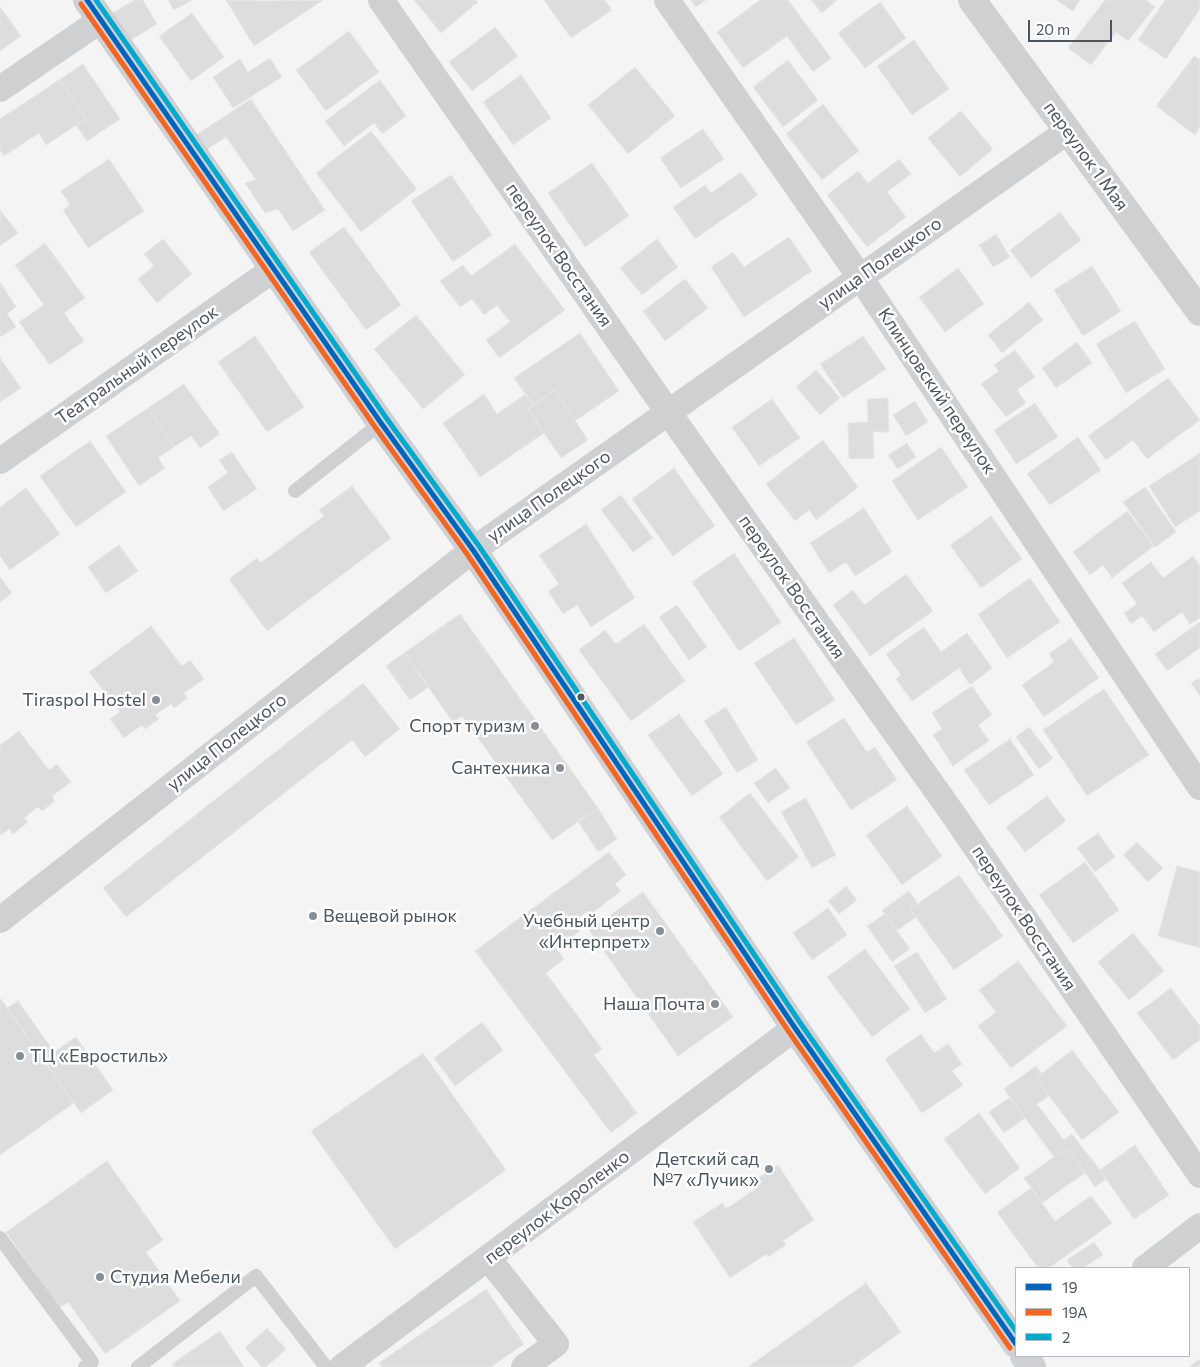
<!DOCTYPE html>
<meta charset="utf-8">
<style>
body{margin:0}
#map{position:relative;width:1200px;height:1367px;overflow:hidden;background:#f4f4f4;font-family:Commissioner,sans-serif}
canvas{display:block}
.legend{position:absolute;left:1015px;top:1267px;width:175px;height:90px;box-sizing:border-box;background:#fff;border:1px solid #b7bbc0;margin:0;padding:6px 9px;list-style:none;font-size:15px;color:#4a5661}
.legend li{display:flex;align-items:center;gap:10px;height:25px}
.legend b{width:25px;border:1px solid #b7bbc0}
.scale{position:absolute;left:1028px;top:20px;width:84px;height:22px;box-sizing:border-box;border:2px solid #4a5661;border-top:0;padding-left:6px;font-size:15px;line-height:18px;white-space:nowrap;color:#4a5661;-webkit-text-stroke:4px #fff;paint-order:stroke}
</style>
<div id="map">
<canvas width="1200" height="1367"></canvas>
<ul class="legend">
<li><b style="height:6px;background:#0065bd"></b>19</li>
<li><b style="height:6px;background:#f26522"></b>19А</li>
<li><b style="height:6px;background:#00a9ce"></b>2</li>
</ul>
<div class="scale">20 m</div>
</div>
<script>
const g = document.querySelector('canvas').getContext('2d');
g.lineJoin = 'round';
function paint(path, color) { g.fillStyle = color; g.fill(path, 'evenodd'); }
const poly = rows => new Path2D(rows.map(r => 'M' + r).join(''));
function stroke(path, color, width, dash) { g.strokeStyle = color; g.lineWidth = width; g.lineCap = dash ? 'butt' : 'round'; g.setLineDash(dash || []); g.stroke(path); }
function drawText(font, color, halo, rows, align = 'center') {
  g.font = font + ' Commissioner,sans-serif'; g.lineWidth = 5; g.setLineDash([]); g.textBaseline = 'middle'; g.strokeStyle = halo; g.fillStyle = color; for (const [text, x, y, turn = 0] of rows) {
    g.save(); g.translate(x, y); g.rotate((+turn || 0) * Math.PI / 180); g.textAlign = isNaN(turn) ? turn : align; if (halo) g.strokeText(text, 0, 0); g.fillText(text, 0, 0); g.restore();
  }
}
const building = poly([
 [135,0,143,0,157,24,126,43,109,15,135,0],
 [168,0,192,0,174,10,168,0],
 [226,0,261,1,323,0,254,46,226,0],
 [414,0,476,0,478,2,441,33,414,0],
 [544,0,605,0,612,10,571,38,544,0],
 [691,0,706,0,696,7,691,0],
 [760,0,788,0,831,58,813,72,787,36,743,68,717,32,760,0],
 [811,0,837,0,822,13,811,0],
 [1056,0,1080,0,1073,11,1056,0],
 [1105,0,1146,0,1155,7,1128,41,1116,32,1091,65,1068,48,1105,0],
 [1165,0,1200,0,1200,9,1166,59,1138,40,1165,0],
 [880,2,906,38,865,68,838,33,880,2],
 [0,7,21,36,0,51,0,7],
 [192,13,224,57,191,81,159,36,192,13],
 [495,27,518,56,472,91,449,62,495,27],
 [349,31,379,72,326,111,296,70,349,31],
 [914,40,949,89,912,115,877,66,914,40],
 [1194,56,1200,60,1200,127,1195,135,1156,106,1194,56],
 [270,58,282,77,233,108,213,77,240,59,248,72,270,58],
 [788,60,818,100,783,127,753,87,788,60],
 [83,64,120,119,87,141,76,125,86,119,59,80,83,64],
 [635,67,675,116,628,154,588,105,635,67],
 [521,75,551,118,513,145,483,102,521,75],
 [59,80,86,119,46,145,39,133,4,156,0,150,0,119,59,80],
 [380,80,406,116,382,134,374,123,344,146,325,121,380,80],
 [251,99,325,210,293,231,278,209,265,213,245,183,256,180,226,137,206,150,196,135,251,99],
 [823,104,859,151,822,180,786,134,823,104],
 [961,111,993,149,960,177,928,138,961,111],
 [703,129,724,159,681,188,660,158,703,129],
 [371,131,417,189,361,232,316,173,371,131],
 [109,159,144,211,88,248,63,210,70,205,61,191,109,159],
 [899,159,911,174,887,192,906,217,867,247,827,195,858,171,868,183,899,159],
 [592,163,629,216,585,247,548,193,592,163],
 [741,172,758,195,695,239,673,207,705,185,711,193,741,172],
 [451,175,492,235,453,262,411,201,451,175],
 [0,210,18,233,0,246,0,210],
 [1060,212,1081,240,1031,278,1010,250,1060,212],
 [344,227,401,305,366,330,309,252,344,227],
 [996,234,1010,257,993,267,979,245,996,234],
 [789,237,812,271,744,317,711,267,733,252,744,267,789,237],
 [163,239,192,274,157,303,138,279,154,266,144,254,163,239],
 [657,239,678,267,642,295,620,268,657,239],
 [45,243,85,298,64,313,84,341,50,365,19,322,44,305,15,265,45,243],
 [515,244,565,310,499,358,486,340,510,322,497,305,484,315,472,299,460,307,440,281,463,265,471,276,515,244],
 [1092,266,1121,311,1083,336,1054,290,1092,266],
 [958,268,984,304,945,332,919,297,958,268],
 [685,279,708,308,665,341,643,311,685,279],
 [0,282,16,307,7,314,16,327,0,337,0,282],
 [1029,302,1043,320,1002,353,988,335,1029,302],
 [416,315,465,375,423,409,374,349,416,315],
 [1135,321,1165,369,1126,393,1096,344,1135,321],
 [580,333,619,391,575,421,555,390,533,405,514,378,580,333],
 [255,336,304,407,267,432,218,362,255,336],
 [863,336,886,369,843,398,820,364,863,336],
 [1077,342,1092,363,1056,388,1042,368,1077,342],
 [1015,350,1035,377,1017,390,1026,403,1006,417,981,384,999,371,994,365,1015,350],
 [0,358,21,388,0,402,0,358],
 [816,370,840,398,820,415,796,387,816,370],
 [1168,378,1200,420,1147,459,1133,440,1106,460,1088,436,1168,378],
 [184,384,220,434,200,448,191,436,174,447,148,408,184,384],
 [555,390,588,440,561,458,528,409,555,390],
 [484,394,497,414,526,394,533,405,528,409,544,433,480,477,443,423,484,394],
 [888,398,889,432,873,432,874,458,849,459,848,423,868,422,867,399,888,398],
 [772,399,800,438,759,466,732,427,772,399],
 [915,401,928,422,906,436,893,415,915,401],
 [1035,403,1058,437,1016,464,994,430,1035,403],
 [148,408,174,447,158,458,165,468,139,486,106,436,148,408],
 [1078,437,1101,470,1050,505,1027,474,1078,437],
 [823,440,858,487,816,520,809,510,795,521,766,484,823,440],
 [90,441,126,492,76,527,40,476,90,441],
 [907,443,916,457,898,469,888,455,907,443],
 [941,447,968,487,918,520,892,481,941,447],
 [232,452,257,489,223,511,208,487,228,473,219,460,232,452],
 [1200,453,1200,511,1175,527,1149,486,1200,453],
 [674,468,715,526,673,556,632,499,674,468],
 [352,486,391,538,267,631,229,579,257,558,260,563,324,516,319,510,352,486],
 [1145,487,1176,532,1155,547,1123,502,1145,487],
 [26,488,60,534,10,570,0,556,0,507,26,488],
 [621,495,653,538,633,552,601,510,621,495],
 [864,508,892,552,855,576,846,562,829,573,810,543,864,508],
 [1127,511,1154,546,1112,578,1103,565,1090,575,1073,552,1127,511],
 [991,516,1022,559,981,588,950,545,991,516],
 [586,524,635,598,591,627,577,605,563,614,548,591,559,584,539,555,586,524],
 [119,545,138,571,106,593,88,567,119,545],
 [734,553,781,622,739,651,692,582,734,553],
 [1193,556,1200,566,1200,618,1190,624,1182,612,1154,632,1142,616,1131,624,1124,613,1137,604,1122,583,1151,562,1163,578,1193,556],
 [906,574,933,611,870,656,833,605,853,590,864,605,906,574],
 [0,577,12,593,0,602,0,577],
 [1030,578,1060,622,1007,658,978,614,1030,578],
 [677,605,707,647,689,660,659,617,677,605],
 [460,614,598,808,552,840,462,716,453,722,404,653,460,614],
 [1200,622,1200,648,1167,671,1155,654,1200,622],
 [644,624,685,681,631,721,579,650,605,630,616,644,644,624],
 [151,626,182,666,190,660,204,679,184,693,188,698,174,708,171,704,155,715,159,719,145,729,142,725,124,738,110,719,120,712,89,672,151,626],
 [924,627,941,652,967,633,992,668,970,685,959,668,912,701,896,679,901,675,886,654,924,627],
 [794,638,835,700,796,725,754,663,794,638],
 [1071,638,1099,678,1044,717,1022,685,1054,662,1049,654,1071,638],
 [404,653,429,687,410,700,386,666,404,653],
 [1200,678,1200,696,1191,683,1200,678],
 [363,683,400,729,365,757,352,740,126,917,103,888,363,683],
 [972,686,992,715,978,725,989,741,953,766,933,735,942,729,932,713,972,686],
 [1104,689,1149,755,1087,796,1043,730,1104,689],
 [726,707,758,760,737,773,704,721,726,707],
 [679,714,723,774,692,796,648,735,679,714],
 [844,718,867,752,875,747,897,780,851,810,806,742,844,718],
 [1029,727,1053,758,1039,769,1016,737,1029,727],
 [19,731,49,770,57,764,71,782,52,796,55,801,42,811,38,807,24,818,28,822,13,834,9,829,0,836,0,745,19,731],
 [1010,739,1034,775,989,805,964,770,1010,739],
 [776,768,790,788,768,803,754,783,776,768],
 [750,793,799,857,767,881,719,817,750,793],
 [1047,796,1066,821,1025,852,1006,827,1047,796],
 [806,798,836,855,812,868,781,812,806,798],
 [907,806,942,856,902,885,866,835,907,806],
 [598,808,617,839,598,852,578,821,598,808],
 [1098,833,1115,857,1095,872,1077,848,1098,833],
 [1137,842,1163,868,1148,882,1123,855,1137,842],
 [609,852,626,875,615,884,621,891,591,914,588,911,573,922,580,931,556,948,564,959,546,973,602,1049,594,1055,637,1113,611,1133,475,951,609,852],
 [1085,862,1119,910,1073,943,1039,895,1085,862],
 [1177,866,1200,872,1200,948,1158,936,1177,866],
 [959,875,1003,936,954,970,910,909,959,875],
 [846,886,857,900,839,914,828,901,846,886],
 [909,891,918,904,910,909,916,917,897,931,882,910,909,891],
 [643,892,733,1017,678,1056,589,930,643,892],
 [828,908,847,935,812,960,793,933,828,908],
 [885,914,910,949,892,962,867,926,885,914],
 [1133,933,1164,971,1129,1000,1098,962,1133,933],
 [865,949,910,1009,872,1037,827,977,865,949],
 [917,952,947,999,925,1013,894,966,917,952],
 [1018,961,1067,1026,1011,1068,978,1026,996,1012,979,990,1018,961],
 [1171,988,1200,1026,1200,1040,1173,1060,1137,1013,1171,988],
 [1,999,74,1103,0,1155,0,1000,1,999],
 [18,1001,54,1052,76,1037,113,1090,81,1113,7,1008,18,1001],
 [482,1022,503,1050,455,1086,434,1058,482,1022],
 [921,1034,934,1053,948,1044,962,1064,952,1071,963,1085,922,1113,885,1059,921,1034],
 [1072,1050,1119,1112,1082,1140,1036,1078,1072,1050],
 [423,1053,506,1170,395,1249,311,1131,423,1053],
 [1036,1066,1042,1074,1036,1078,1049,1096,1037,1104,1064,1140,1072,1134,1100,1170,1106,1179,1095,1187,1067,1148,1054,1157,1004,1089,1036,1066],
 [1010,1097,1025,1118,1004,1133,989,1112,1010,1097],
 [979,1113,1020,1168,985,1194,944,1139,979,1113],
 [1135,1145,1169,1195,1134,1219,1100,1170,1135,1145],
 [1067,1148,1085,1173,1042,1203,1024,1178,1067,1148],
 [107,1161,163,1240,146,1252,180,1301,105,1354,68,1302,59,1308,6,1232,107,1161],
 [778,1165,814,1220,783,1241,786,1245,768,1257,766,1254,730,1278,693,1222,722,1203,726,1209,755,1189,751,1183,778,1165],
 [1031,1188,1055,1221,1091,1196,1112,1223,1049,1268,1038,1268,997,1212,1031,1188],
 [1094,1242,1103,1255,1083,1268,1072,1268,1067,1260,1094,1242],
 [866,1283,901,1332,852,1367,748,1367,866,1283],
 [486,1289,524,1344,491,1367,382,1367,379,1363,486,1289],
 [267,1328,286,1349,266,1367,262,1367,245,1348,267,1328],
 [220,1331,244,1367,174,1367,172,1364,220,1331],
 [1200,1359,1200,1367,1189,1367,1200,1359]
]);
paint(building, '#ddddde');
stroke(building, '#e5e6e7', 1);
stroke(poly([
 [295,491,381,423],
 [0,1238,92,1362,85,1367],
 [138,1367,256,1276,326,1367]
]), '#ced0d2', 14);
stroke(poly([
 [381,0,668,412,953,814,1200,1175],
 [667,0,860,277,1200,787],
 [0,89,101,20],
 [0,461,274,269],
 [0,920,473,550,1068,131],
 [488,1258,556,1344,524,1367],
 [1145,1268,1200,1226],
 [342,1367,795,1028]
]), '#ced0d2', 26);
stroke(poly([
 [972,0,1200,312]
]), '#ced0d2', 28);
stroke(poly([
 [87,0,381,423,473,550,795,1028,1016,1344],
 [1024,1356,1032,1367]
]), '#ced0d4', 28);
stroke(poly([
 [87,0,381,423,473,550,795,1028,1016,1344]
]), '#0065bd', 5);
stroke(poly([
 [81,4,375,427,467,554,789,1032,1010,1348]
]), '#f26522', 5);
stroke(poly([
 [96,0,387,419,479,546,801,1024,1016,1331]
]), '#00a9ce', 5);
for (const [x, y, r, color] of [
 [581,697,4.5,"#4a5661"],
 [156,700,5,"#868d94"],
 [535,726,5,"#868d94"],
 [560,768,5,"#868d94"],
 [313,916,5,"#868d94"],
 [660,931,5,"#868d94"],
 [715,1004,5,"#868d94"],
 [20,1056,5,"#868d94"],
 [769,1169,5,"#868d94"],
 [100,1277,5,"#868d94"]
]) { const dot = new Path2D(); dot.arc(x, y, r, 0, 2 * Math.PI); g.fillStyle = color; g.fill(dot); stroke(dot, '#fff', 2); }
drawText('18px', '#4a5661', '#fff', [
 ["переулок 1 Мая",1086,156,54],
 ["переулок Восстания",559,255,55],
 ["улица Полецкого",880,263,-35],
 ["Театральный переулок",137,365,-35],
 ["Клинцовский переулок",937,391,56],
 ["улица Полецкого",549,496,-35],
 ["переулок Восстания",792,587,55],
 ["улица Полецкого",227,742,-38],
 ["переулок Восстания",1024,918,56],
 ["переулок Короленко",557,1207,-37]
]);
drawText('18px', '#4a5661', '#fff', [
 ["Tiraspol Hostel",146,700],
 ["Спорт туризм",525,726],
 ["Сантехника",550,768],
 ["Вещевой рынок",323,916,"left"],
 ["Учебный центр",650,921],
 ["«Интерпрет»",650,942],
 ["Наша Почта",705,1004],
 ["ТЦ «Евростиль»",30,1056,"left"],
 ["Детский сад",759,1159],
 ["№7 «Лучик»",759,1180],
 ["Студия Мебели",110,1277,"left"]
], 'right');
</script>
